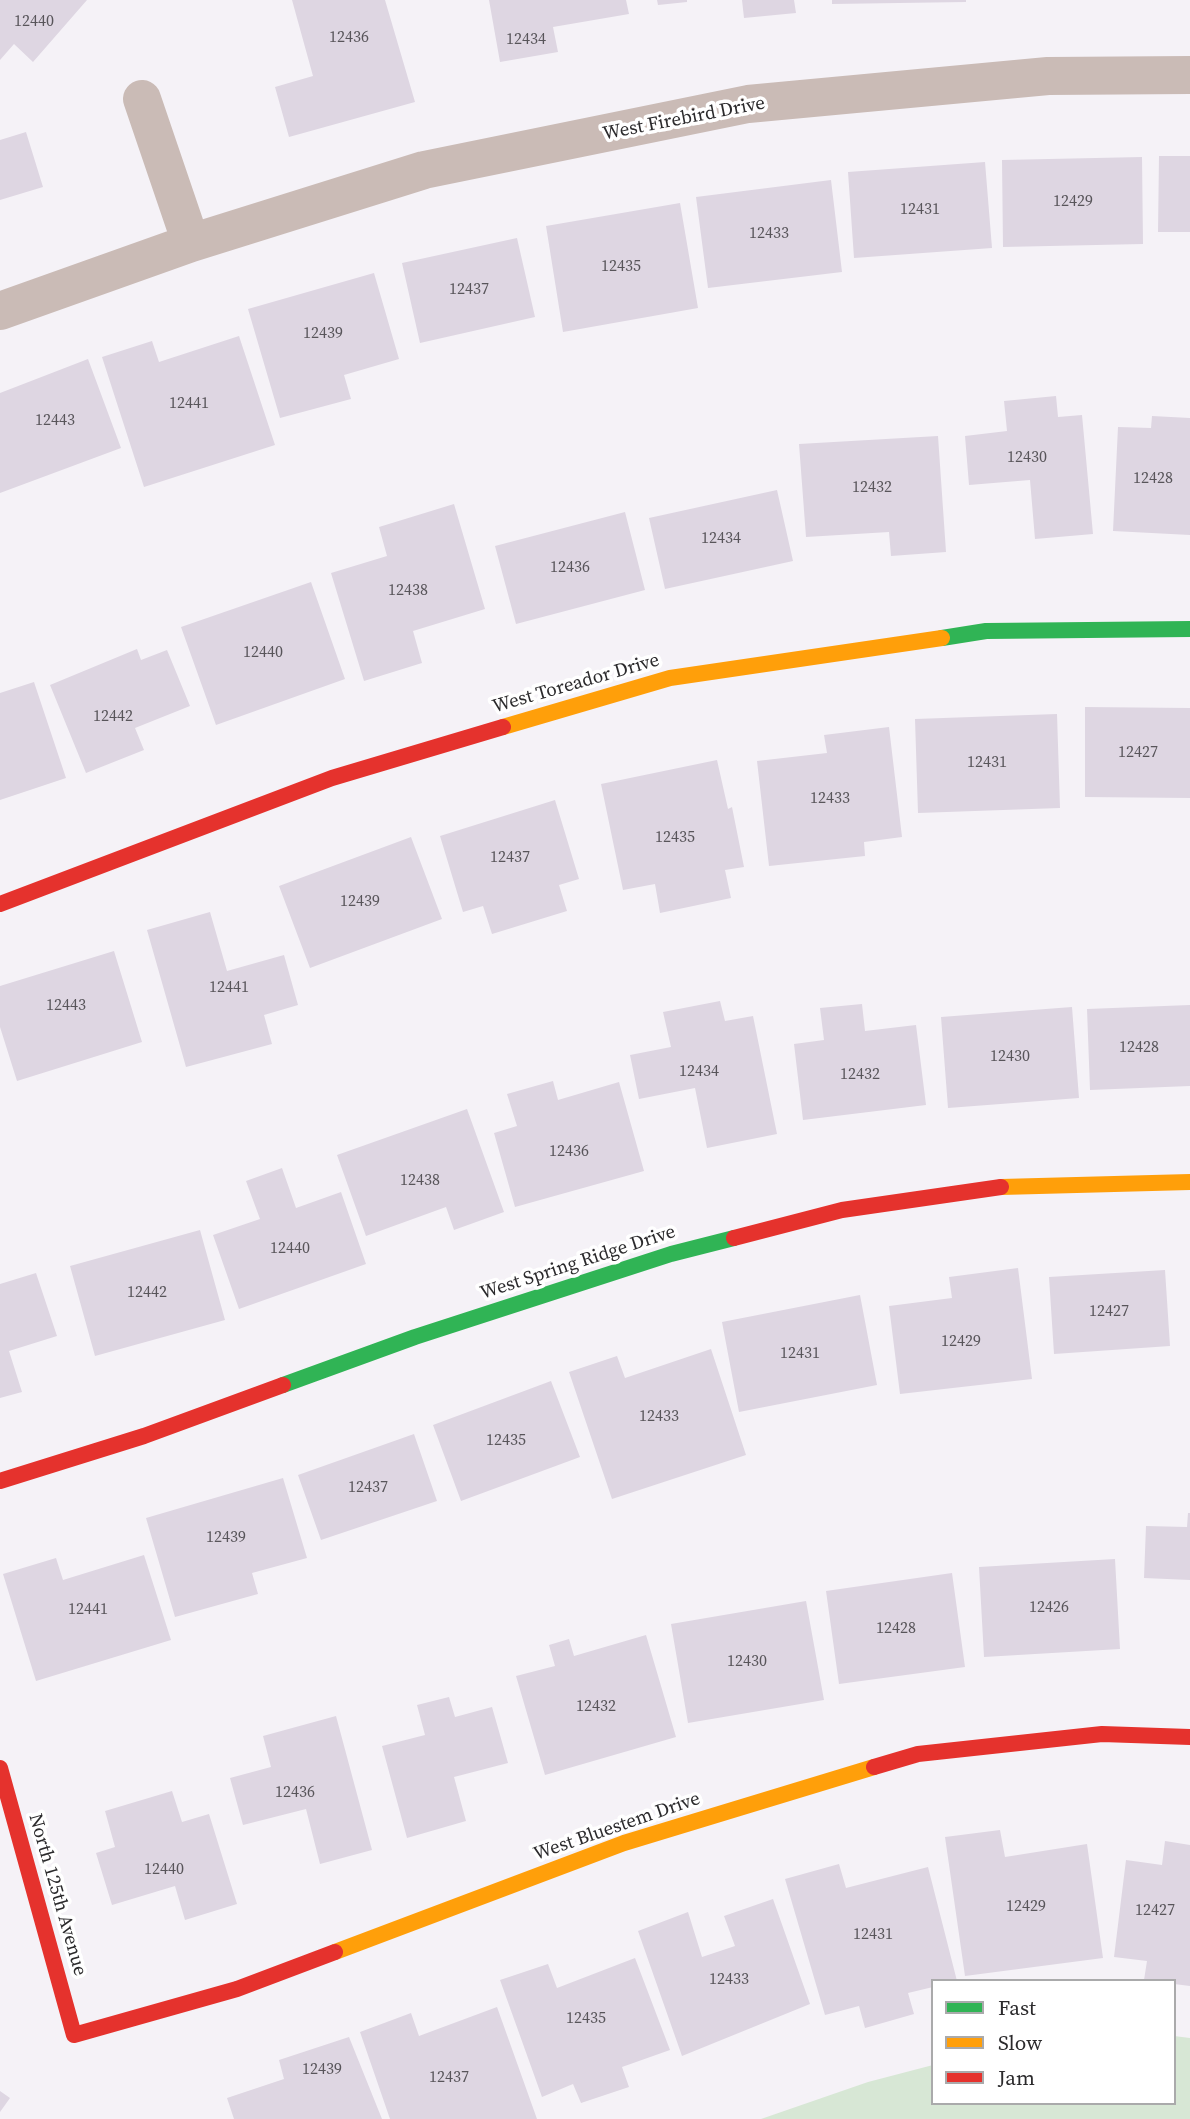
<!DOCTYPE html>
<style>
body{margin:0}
#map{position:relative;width:1190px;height:2119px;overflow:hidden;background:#f5f2f7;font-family:"Source Serif 4",serif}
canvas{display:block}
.legend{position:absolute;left:931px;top:1979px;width:245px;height:126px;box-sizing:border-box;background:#fff;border:2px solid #aaaaab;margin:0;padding:9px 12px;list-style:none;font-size:21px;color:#2b2a2c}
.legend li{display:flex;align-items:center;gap:14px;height:35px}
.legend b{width:35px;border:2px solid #aaaaab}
</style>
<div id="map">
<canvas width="1190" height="2119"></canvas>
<ul class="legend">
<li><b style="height:9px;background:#30b455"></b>Fast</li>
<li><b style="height:9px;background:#ff9f0a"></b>Slow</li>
<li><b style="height:9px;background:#e5322d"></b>Jam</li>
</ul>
</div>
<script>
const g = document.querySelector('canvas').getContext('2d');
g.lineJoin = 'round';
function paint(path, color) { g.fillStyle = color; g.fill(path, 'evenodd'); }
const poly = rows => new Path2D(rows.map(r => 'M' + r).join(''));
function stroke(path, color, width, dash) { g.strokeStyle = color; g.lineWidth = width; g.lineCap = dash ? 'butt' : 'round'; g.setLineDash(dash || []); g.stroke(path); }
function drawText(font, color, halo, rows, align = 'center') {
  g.font = font + ' "Source Serif 4",serif'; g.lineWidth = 7; g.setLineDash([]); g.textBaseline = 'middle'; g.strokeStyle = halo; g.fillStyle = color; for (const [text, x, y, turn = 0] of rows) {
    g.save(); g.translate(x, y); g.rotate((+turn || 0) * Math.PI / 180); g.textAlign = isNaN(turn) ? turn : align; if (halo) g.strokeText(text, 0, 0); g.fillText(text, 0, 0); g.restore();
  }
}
paint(poly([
 [1174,2036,1190,2038,1190,2119,761,2119,868,2082,933,2065,933,2103,1174,2103]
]), '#d7e7d5');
paint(poly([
 [0,0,87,0,33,62,14,44,0,60],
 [292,0,385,0,415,102,289,137,275,87,313,76],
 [489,0,626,0,629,14,553,27,558,52,500,62],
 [657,0,687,0,687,2,658,5],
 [742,0,794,0,796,13,744,18],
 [832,0,966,0,966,2,832,4],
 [26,132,43,187,0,200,0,140],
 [1159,156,1190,156,1190,232,1158,232],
 [1142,157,1143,244,1003,247,1002,160],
 [985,162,992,248,854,258,848,172],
 [831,180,842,272,708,288,696,197],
 [680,203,698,308,563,332,546,226],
 [517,238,535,317,420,343,402,263],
 [374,273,399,359,344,375,351,399,280,418,248,309],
 [239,336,275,445,144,487,102,357,152,341,159,362],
 [88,359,121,448,0,493,0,393],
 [1056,396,1058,417,1082,415,1093,534,1035,539,1030,480,969,485,965,436,1007,431,1004,401],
 [1152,416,1190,418,1190,535,1113,531,1118,427,1151,428],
 [938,436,946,552,891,556,889,532,806,537,799,444],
 [777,490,793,561,665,589,649,518],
 [454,504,485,609,413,631,422,663,364,681,331,573,387,556,379,527],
 [625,512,645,590,516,624,495,546],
 [311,582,345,679,216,725,181,627],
 [137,649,141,660,167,650,190,706,135,728,144,750,86,773,50,685],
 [34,682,66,778,0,800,0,693],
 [1085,707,1190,708,1190,798,1085,797],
 [1057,714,1060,808,918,813,915,719],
 [889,727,902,837,864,842,865,856,769,866,757,761,827,753,824,735],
 [717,760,728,809,732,807,744,867,725,870,731,898,660,913,655,884,623,890,601,784],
 [555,800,579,879,559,885,567,911,492,934,483,906,463,912,440,836],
 [411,837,442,919,310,968,279,886],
 [210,912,227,971,284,955,298,1005,264,1015,272,1044,186,1067,147,930],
 [114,951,142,1042,17,1081,0,1027,0,986],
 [720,1001,725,1021,753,1016,777,1134,707,1148,695,1088,639,1099,630,1055,671,1047,663,1012],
 [862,1004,865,1031,916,1025,926,1105,803,1120,794,1044,824,1040,820,1008],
 [1190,1005,1190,1086,1090,1090,1087,1009],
 [1072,1007,1079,1098,948,1108,941,1017],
 [553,1081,558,1100,619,1082,644,1171,515,1207,494,1133,517,1126,507,1094],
 [467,1109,504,1212,454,1230,446,1207,366,1236,337,1155],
 [282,1168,296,1208,341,1192,366,1264,239,1309,213,1235,260,1219,246,1181],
 [200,1230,225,1320,95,1356,70,1266],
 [1018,1268,1032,1379,900,1394,889,1306,952,1298,949,1277],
 [1165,1270,1170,1346,1054,1354,1049,1277],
 [36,1273,57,1336,9,1351,22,1392,0,1398,0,1284],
 [860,1295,877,1385,739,1412,722,1322],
 [711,1349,746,1455,612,1499,569,1372,617,1356,625,1378],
 [551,1381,580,1457,461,1501,433,1425],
 [414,1434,437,1501,321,1540,298,1475],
 [283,1478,307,1558,252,1573,258,1594,175,1617,146,1518],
 [1188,1513,1190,1513,1190,1580,1144,1578,1146,1526,1187,1527],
 [144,1555,171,1640,36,1681,3,1574,56,1558,63,1580],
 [1115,1559,1120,1649,984,1657,979,1567],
 [952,1573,965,1667,839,1684,826,1591],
 [806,1601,824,1700,688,1723,671,1624],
 [646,1635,676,1737,545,1775,516,1676,555,1666,549,1645,569,1639,574,1656],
 [449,1697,455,1717,492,1707,508,1763,454,1777,466,1821,407,1838,382,1746,425,1735,417,1705],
 [336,1716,372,1850,320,1864,306,1809,243,1825,230,1778,271,1767,263,1736],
 [172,1791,182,1822,209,1814,237,1904,185,1920,175,1886,112,1905,96,1853,115,1847,105,1811],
 [1000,1830,1005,1857,1087,1844,1103,1958,965,1976,945,1837],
 [1165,1841,1190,1845,1190,1986,1174,1984,1174,1981,1144,1980,1147,1961,1114,1957,1126,1860,1162,1865],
 [839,1864,846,1888,928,1867,957,1981,933,1981,933,1987,908,1993,914,2014,865,2028,859,2006,825,2015,785,1879],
 [773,1899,810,2004,682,2056,638,1931,688,1912,702,1957,735,1946,724,1916],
 [635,1958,670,2050,622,2067,629,2087,581,2103,573,2084,542,2097,500,1980,548,1964,557,1988],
 [497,2007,537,2119,390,2119,360,2032,411,2013,419,2036],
 [349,2037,382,2119,234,2119,227,2098,284,2079,279,2060],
 [0,2091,10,2098,0,2112]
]), '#ded6e2');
stroke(poly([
 [142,99,191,243],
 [0,311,191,243,424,170,748,104,1048,76,1190,75]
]), '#cabbb6', 38);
stroke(poly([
 [942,638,986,631,1190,629],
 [283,1385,415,1337,671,1254,734,1238]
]), '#30b455', 16);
stroke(poly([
 [503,727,670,678,942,638],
 [1001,1187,1190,1182],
 [335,1952,624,1843,874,1767]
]), '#ff9f0a', 16);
stroke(poly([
 [0,904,332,778,503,727],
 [734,1238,842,1210,1001,1187],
 [0,1481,144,1436,283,1385],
 [874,1767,918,1754,1102,1734,1190,1737],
 [0,1768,74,2035,237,1989,335,1952]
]), '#e5322d', 16);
drawText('16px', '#58555a', null, [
 ["12440",34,22],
 ["12436",349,38],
 ["12434",526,40],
 ["12429",1073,202],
 ["12431",920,210],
 ["12433",769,234],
 ["12435",621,267],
 ["12437",469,290],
 ["12439",323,334],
 ["12441",189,404],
 ["12443",55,421],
 ["12430",1027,458],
 ["12428",1153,479],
 ["12432",872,488],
 ["12434",721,539],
 ["12436",570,568],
 ["12438",408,591],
 ["12440",263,653],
 ["12442",113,717],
 ["12427",1138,753],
 ["12431",987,763],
 ["12433",830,799],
 ["12435",675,838],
 ["12437",510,858],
 ["12439",360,902],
 ["12441",229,988],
 ["12443",66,1006],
 ["12428",1139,1048],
 ["12430",1010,1057],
 ["12434",699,1072],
 ["12432",860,1075],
 ["12436",569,1152],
 ["12438",420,1181],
 ["12440",290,1249],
 ["12442",147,1293],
 ["12427",1109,1312],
 ["12429",961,1342],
 ["12431",800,1354],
 ["12433",659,1417],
 ["12435",506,1441],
 ["12437",368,1488],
 ["12439",226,1538],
 ["12426",1049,1608],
 ["12441",88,1610],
 ["12428",896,1629],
 ["12430",747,1662],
 ["12432",596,1707],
 ["12436",295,1793],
 ["12440",164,1870],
 ["12429",1026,1907],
 ["12427",1155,1911],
 ["12431",873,1935],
 ["12433",729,1980],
 ["12435",586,2019],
 ["12439",322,2070],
 ["12437",449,2078]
]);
drawText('19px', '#2b2a2c', '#fff', [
 ["West Firebird Drive",684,119,-11],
 ["West Toreador Drive",576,684,-16],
 ["West Spring Ridge Drive",578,1263,-18],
 ["West Bluestem Drive",617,1827,-19],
 ["North 125th Avenue",57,1895,74]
]);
</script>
